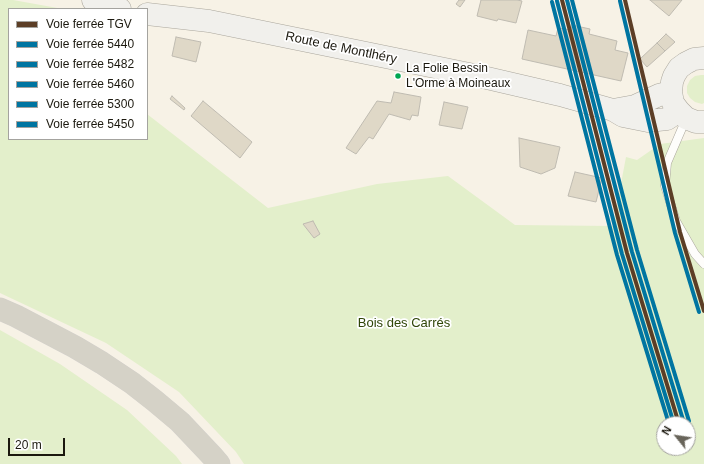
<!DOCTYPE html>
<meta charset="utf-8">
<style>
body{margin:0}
#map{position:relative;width:704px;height:464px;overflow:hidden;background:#f7f2e6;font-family:Helvetica,sans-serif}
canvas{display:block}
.legend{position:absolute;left:8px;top:8px;width:140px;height:132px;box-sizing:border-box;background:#fff;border:1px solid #a4a39f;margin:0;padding:5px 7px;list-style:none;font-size:12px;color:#1b180e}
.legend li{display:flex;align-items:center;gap:8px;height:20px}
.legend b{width:20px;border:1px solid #a4a39f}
.north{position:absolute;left:656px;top:416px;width:40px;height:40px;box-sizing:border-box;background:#fff;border:1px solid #a4a39f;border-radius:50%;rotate:300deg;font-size:11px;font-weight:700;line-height:16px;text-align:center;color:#1b180e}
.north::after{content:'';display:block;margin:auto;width:14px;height:18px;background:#68645a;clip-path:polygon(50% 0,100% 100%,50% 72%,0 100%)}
.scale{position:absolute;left:8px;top:438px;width:57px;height:18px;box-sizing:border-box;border:2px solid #1b180e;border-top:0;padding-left:5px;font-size:12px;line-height:14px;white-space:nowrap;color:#1b180e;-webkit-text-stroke:3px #fff;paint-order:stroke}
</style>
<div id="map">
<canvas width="704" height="464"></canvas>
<ul class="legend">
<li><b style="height:5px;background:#5c3e26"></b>Voie ferrée TGV</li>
<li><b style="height:5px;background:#0075a1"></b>Voie ferrée 5440</li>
<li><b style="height:5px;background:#0075a1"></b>Voie ferrée 5482</li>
<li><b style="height:5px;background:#0075a1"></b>Voie ferrée 5460</li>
<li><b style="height:5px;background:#0075a1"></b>Voie ferrée 5300</li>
<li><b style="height:5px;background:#0075a1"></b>Voie ferrée 5450</li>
</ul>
<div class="north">N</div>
<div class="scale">20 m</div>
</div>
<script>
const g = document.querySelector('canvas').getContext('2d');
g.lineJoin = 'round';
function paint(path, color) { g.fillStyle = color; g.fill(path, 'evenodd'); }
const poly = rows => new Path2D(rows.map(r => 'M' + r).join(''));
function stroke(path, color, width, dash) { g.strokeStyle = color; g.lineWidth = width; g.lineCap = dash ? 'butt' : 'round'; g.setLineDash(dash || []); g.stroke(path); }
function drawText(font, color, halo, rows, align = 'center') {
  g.font = font + ' Helvetica,sans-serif'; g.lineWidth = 3.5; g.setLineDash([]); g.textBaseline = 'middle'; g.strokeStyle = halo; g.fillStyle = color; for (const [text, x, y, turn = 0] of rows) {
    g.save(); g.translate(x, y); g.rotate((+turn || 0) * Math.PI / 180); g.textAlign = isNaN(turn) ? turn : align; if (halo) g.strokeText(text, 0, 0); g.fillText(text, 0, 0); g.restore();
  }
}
paint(poly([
 [0,0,13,0,63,9,9,9,9,139,147,139,147,114,268,208,377,184,448,176,515,225,613,226,626,157,637,160,660,144,704,138,704,464,244,464,236,452,179,392,106,343,0,293],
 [664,424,688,424,688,448,664,448],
 [701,75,704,75,704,103,702,104,695,102,690,98,687,93,687,86,690,80,695,76],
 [0,330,60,364,127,410,176,456,182,464,0,464]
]), '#e3efcb');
const building = poly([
 [459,0,465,0,460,7,456,4,459,0],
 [481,0,517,0,522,1,516,23,498,19,497,21,477,16,481,0],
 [650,0,682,0,669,16,650,0],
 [572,25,590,29,589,34,617,41,615,50,628,53,621,81,522,59,528,30,556,36,558,28,571,30,572,25],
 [666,34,675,42,665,51,657,43,666,34],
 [176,37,201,42,196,62,172,56,176,37],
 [657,43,665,51,647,67,640,59,657,43],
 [394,92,421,97,418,116,412,115,410,120,389,114,373,139,369,137,356,154,346,148,377,101,391,103,394,92],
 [172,96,185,108,184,110,170,99,172,96],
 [203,101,252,142,240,158,191,116,203,101],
 [444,102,468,107,462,129,439,125,444,102],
 [519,138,560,147,555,168,541,174,520,167,519,138],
 [575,172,602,178,596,202,568,196,575,172],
 [313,221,320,234,314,238,303,224,313,221]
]);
paint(building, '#dfd8c7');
stroke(building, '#bfbbb1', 1);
const lane = poly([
 [686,119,667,163,665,186,676,221,695,254,704,264]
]);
const secondary = poly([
 [93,0,120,9],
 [147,14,209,21,474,75,560,95,613,110,623,116,648,121,667,119,679,111],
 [704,58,694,59,686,63,679,68,674,76,672,82,671,92,673,103,679,111,686,118,696,122,704,122],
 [613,110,635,106,659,95,671,92]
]);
const highway = poly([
 [0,309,16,316,75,347,102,363,132,383,155,401,180,422,213,457,219,464]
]);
stroke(lane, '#aaa69c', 9);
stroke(secondary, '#aaa69c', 23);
stroke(highway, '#d3d0cb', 23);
stroke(lane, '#fefdfb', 8);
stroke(secondary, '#f1f0ec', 22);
stroke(highway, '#d5d2c7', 22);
stroke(poly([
 [562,0,627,253,679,424],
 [625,0,680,232,704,311]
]), '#5c3e26', 4);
stroke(poly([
 [557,1,622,254,674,424]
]), '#0075a1', 4);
stroke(poly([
 [567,0,632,252,684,423]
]), '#0075a1', 4);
stroke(poly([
 [552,2,617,255,669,424]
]), '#0075a1', 4);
stroke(poly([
 [572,0,637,250,689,421]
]), '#0075a1', 4);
stroke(poly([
 [620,1,675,233,699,312]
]), '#0075a1', 4);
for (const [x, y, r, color] of [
 [398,76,3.5,"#00a651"]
]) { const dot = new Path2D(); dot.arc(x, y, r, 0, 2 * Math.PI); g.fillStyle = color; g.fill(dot); stroke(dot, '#fff', 1.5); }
drawText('12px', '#1b180e', '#fff', [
 ["La Folie Bessin",406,69],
 ["L'Orme à Moineaux",406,84]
], 'left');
drawText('13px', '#1b180e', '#fff', [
 ["Route de Montlhéry",341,48,12]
]);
drawText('13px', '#304608', '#fff', [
 ["Bois des Carrés",404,323]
]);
</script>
